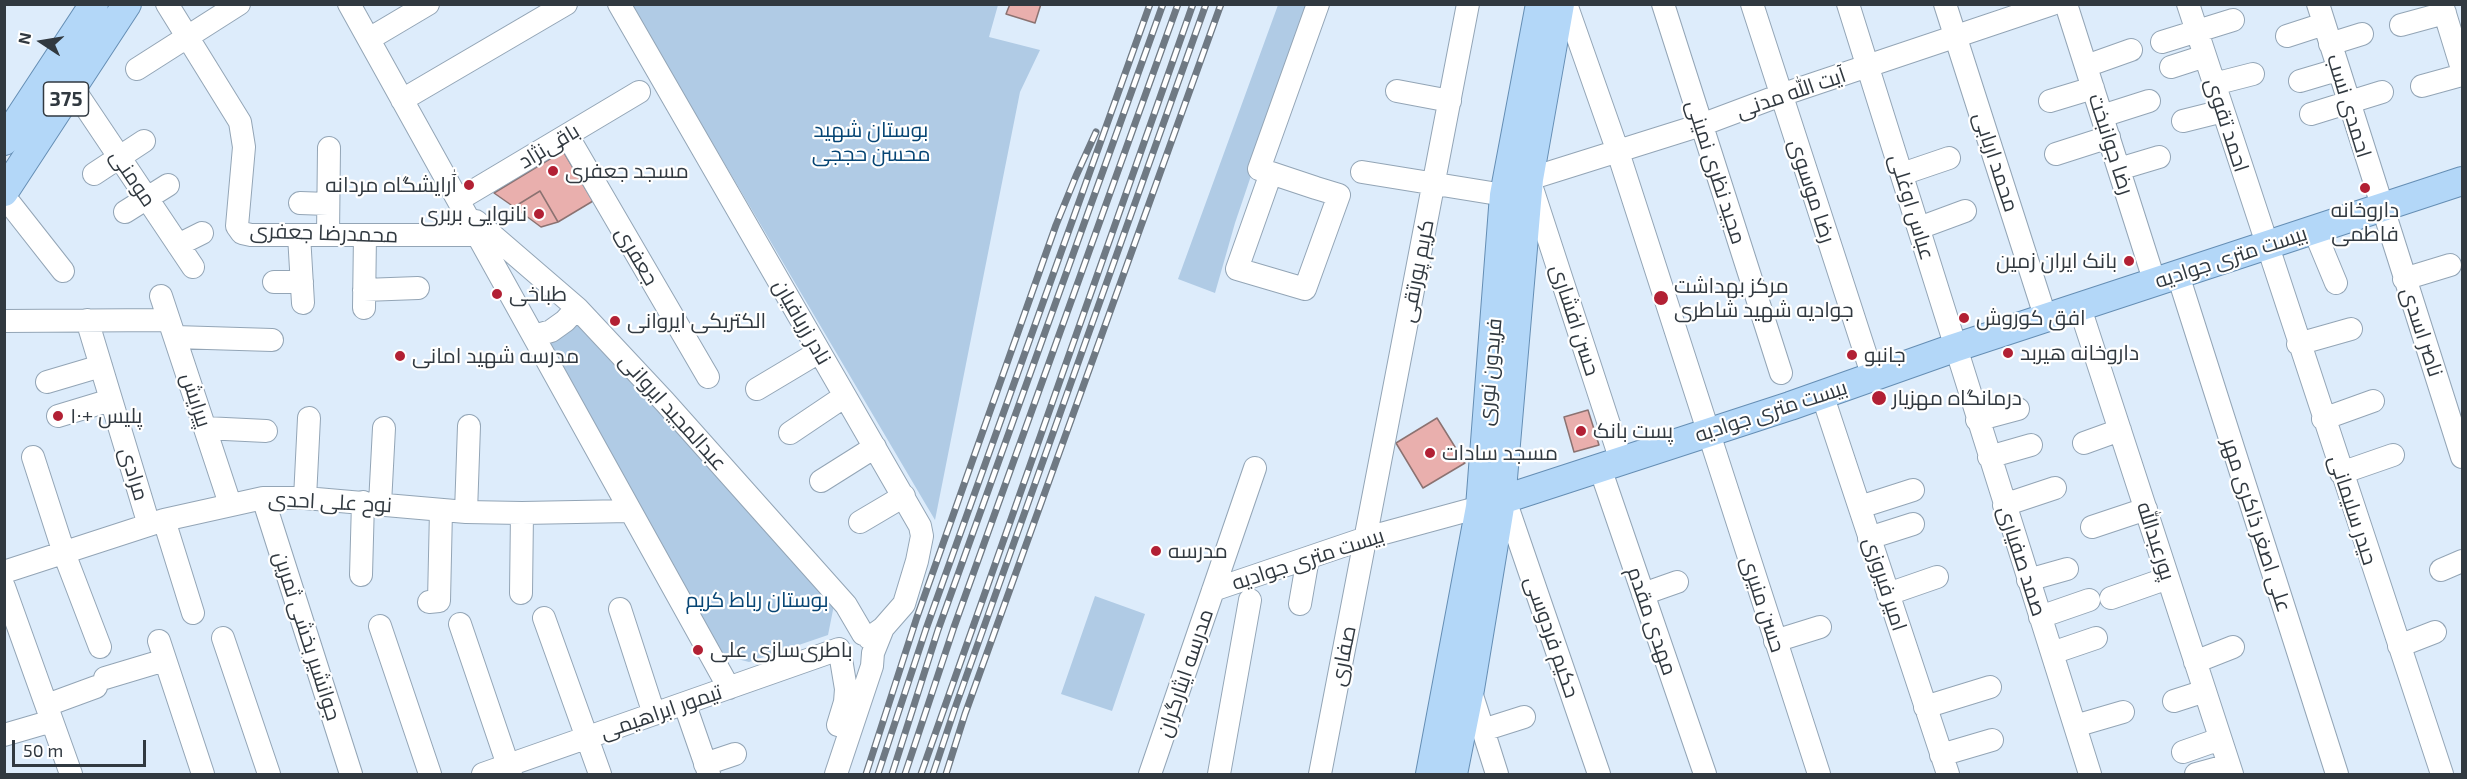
<!DOCTYPE html>
<meta charset="utf-8">
<style>
body{margin:0}
#map{position:relative;width:2467px;height:779px;overflow:hidden;background:#ddecfb;font-family:"Exo 2",sans-serif}
canvas{display:block}
.frame{position:absolute;inset:0;border:6px solid #313940;pointer-events:none}
.north{position:absolute;left:12px;top:12px;width:60px;height:60px;-webkit-text-stroke:4px #fff;paint-order:stroke;rotate:282deg;font-size:16px;font-weight:700;line-height:24px;text-align:center;color:#313940}
.north::after{content:'';display:block;margin:auto;width:21px;height:27px;background:#313940;clip-path:polygon(50% 0,100% 100%,50% 72%,0 100%)}
.scale{position:absolute;left:12px;top:740px;width:134px;height:27px;box-sizing:border-box;border:3px solid #313940;border-top:0;padding-left:8px;font-size:18px;line-height:21px;white-space:nowrap;color:#313940;-webkit-text-stroke:4px #fff;paint-order:stroke}
</style>
<div id="map">
<canvas width="2467" height="779"></canvas>
<div class="frame"></div>
<div class="north">N</div>
<div class="scale">50 m</div>
</div>
<script>
const g = document.querySelector('canvas').getContext('2d');
g.lineJoin = 'round';
function paint(path, color) { g.fillStyle = color; g.fill(path, 'evenodd'); }
const poly = rows => new Path2D(rows.map(r => 'M' + r).join(''));
function stroke(path, color, width, dash) { g.strokeStyle = color; g.lineWidth = width; g.lineCap = dash ? 'butt' : 'round'; g.setLineDash(dash || []); g.stroke(path); }
function drawText(font, color, halo, rows, align = 'center') {
  g.font = font + ' "Exo 2",Cairo,sans-serif'; g.lineWidth = 4.5; g.setLineDash([]); g.textBaseline = 'middle'; g.strokeStyle = halo; g.fillStyle = color; for (const [text, x, y, turn = 0] of rows) {
    g.save(); g.translate(x, y); g.rotate((+turn || 0) * Math.PI / 180); g.textAlign = isNaN(turn) ? turn : align; if (halo) g.strokeText(text, 0, 0); g.fillText(text, 0, 0); g.restore();
  }
}
paint(poly([
 [631,5,998,5,989,37,1040,50,1020,92,935,520],
 [1278,5,1309,5,1235,223,1215,293,1178,279],
 [577,325,835,600,828,635,749,662,722,655,548,342],
 [1095,596,1145,614,1112,711,1061,694]
]), '#b0cbe5');
const building = poly([
 [1010,4,1041,4,1035,23,1006,14,1010,4],
 [563,151,593,201,558,222,540,191,514,207,494,193,563,151],
 [540,191,558,222,541,227,514,207,540,191],
 [1588,410,1599,445,1574,452,1564,417,1588,410],
 [1437,418,1465,463,1423,488,1396,443,1437,418]
]);
paint(building, '#e9afad');
stroke(building, '#8b7271', 1.5);
const minor = poly([
 [167,4,240,122,244,147,237,226,242,233,251,235,477,235],
 [349,4,729,688],
 [619,4,920,526,922,536,917,561,904,604,883,628,869,638],
 [1566,4,1617,149,1819,774],
 [1663,4,1781,373],
 [1752,4,1873,377],
 [1848,4,2090,774],
 [1945,4,2046,319],
 [2066,4,2155,283],
 [2188,4,2442,774],
 [2318,4,2462,457],
 [2442,4,2462,69],
 [2401,25,2445,13],
 [2287,36,2324,24],
 [369,39,428,4],
 [2162,42,2233,20],
 [2330,44,2362,34],
 [2086,66,2131,50],
 [2171,67,2205,56],
 [137,69,239,4],
 [2300,81,2337,70],
 [2214,84,2253,74],
 [2422,86,2462,75],
 [73,88,193,267],
 [1397,91,1450,101],
 [402,100,566,4],
 [2050,101,2093,88],
 [2311,114,2382,92],
 [2102,116,2149,101],
 [2183,121,2223,111],
 [567,135,708,377],
 [2056,154,2109,137],
 [2119,169,2159,157],
 [1362,172,1504,195],
 [1271,173,1237,269,1305,289,1339,195,1316,188,1259,169,1318,4],
 [94,174,144,141],
 [1902,174,1949,158],
 [4,196,63,271],
 [458,200,639,92],
 [300,203,328,204],
 [125,212,168,185],
 [476,221,577,308,665,402,846,605,863,634],
 [1919,228,1965,211],
 [2314,230,2336,283],
 [299,235,303,303],
 [328,235,329,148],
 [178,245,202,233],
 [2178,275,2337,774],
 [2404,279,2450,265],
 [274,282,302,282],
 [364,290,418,288],
 [161,296,230,504],
 [364,308,365,235],
 [2080,308,2232,774],
 [87,320,149,525],
 [4,321,169,320],
 [534,336,551,331,565,321,577,308],
 [175,337,272,340],
 [2298,344,2351,329],
 [47,382,101,366],
 [757,389,819,352],
 [1822,394,1948,774],
 [58,416,111,400],
 [2323,419,2373,401],
 [1977,420,2018,409],
 [205,428,266,431],
 [790,433,845,396],
 [2084,443,2120,430],
 [33,457,64,553,100,647],
 [1989,457,2031,445],
 [1621,461,1529,179,1701,125,1781,95,2052,4],
 [1600,468,1705,774],
 [2341,473,2393,455],
 [821,481,875,447],
 [263,498,351,774],
 [305,498,309,418],
 [1505,500,1599,774],
 [380,504,384,428],
 [2004,505,2055,488],
 [1860,507,1913,490],
 [466,512,469,426],
 [164,520,193,613],
 [860,522,904,496],
 [2092,527,2146,509],
 [1869,538,1913,524],
 [2441,570,2462,561],
 [4,572,164,520,263,498,305,498,466,512,522,513,630,511],
 [361,575,363,502],
 [2028,580,2067,569],
 [4,587,71,774],
 [1213,590,1366,538,1480,507],
 [521,593,522,513],
 [1643,594,1677,582],
 [1888,594,1937,577],
 [2111,598,2168,578],
 [429,602,439,601,441,510],
 [1300,604,1308,558],
 [620,609,654,714],
 [2040,617,2089,600],
 [544,618,600,774],
 [460,624,511,774],
 [380,626,430,774],
 [223,638,269,774],
 [159,641,203,774],
 [1775,641,1820,627],
 [2399,646,2435,632],
 [2052,653,2096,638],
 [2195,662,2233,647],
 [105,678,165,660],
 [1470,689,1497,774],
 [2174,701,2205,691],
 [47,705,96,687],
 [685,705,709,774],
 [1925,707,1990,687],
 [838,725,845,702,846,689,841,659],
 [2075,726,2123,712],
 [1483,730,1524,717],
 [4,735,52,721],
 [2183,752,2220,739],
 [1941,755,1992,740],
 [705,764,735,754],
 [483,774,839,649],
 [836,774,872,666,873,653,883,628],
 [1150,774,1255,468],
 [1219,774,1250,600],
 [1320,774,1468,4],
 [2196,774,2229,765]
]);
const major = poly([
 [4,141,94,4],
 [4,192,127,4],
 [1480,507,1790,406,1954,348,2462,181],
 [1430,774,1480,507,1504,195,1540,4],
 [1453,774,1470,689,1501,501,1529,179,1560,4]
]);
stroke(minor, '#93a5b6', 24);
stroke(major, '#658eb4', 30);
stroke(minor, '#fff', 22);
stroke(major, '#b3d7f8', 28);
const rail = poly([
 [866,774,917,617,1056,225,1076,176,1096,132],
 [878,774,926,629,1150,4],
 [892,774,938,630,1163,4],
 [905,774,954,627,1178,4],
 [921,774,1193,4],
 [933,774,955,708,1206,4],
 [946,774,965,714,1221,4]
]);
stroke(rail, '#6f7983', 7);
stroke(rail, '#fff', 4.5, [14]);
for (const [x, y, r, color] of [
 [553,171,6,"#b22034"],
 [469,185,6,"#b22034"],
 [2365,188,6,"#b22034"],
 [539,214,6,"#b22034"],
 [2129,261,6,"#b22034"],
 [497,294,6,"#b22034"],
 [1661,298,8,"#b22034"],
 [1964,318,6,"#b22034"],
 [615,321,6,"#b22034"],
 [2008,353,6,"#b22034"],
 [1852,355,6,"#b22034"],
 [400,356,6,"#b22034"],
 [1879,398,8,"#b22034"],
 [58,416,6,"#b22034"],
 [1581,431,6,"#b22034"],
 [1430,453,6,"#b22034"],
 [1156,551,6,"#b22034"],
 [698,650,6,"#b22034"]
]) { const dot = new Path2D(); dot.arc(x, y, r, 0, 2 * Math.PI); g.fillStyle = color; g.fill(dot); stroke(dot, '#fff', 2); }
for (const [x, y, w] of [
 [66,99,45]
]) { const box = new Path2D(); box.roundRect(x - w / 2, y - 17, w, 34, 4.5); g.fillStyle = '#fff'; g.fill(box); stroke(box, '#313940', 1.5); }
drawText('bold 20px', '#313940', null, [
 ["375",66,99]
]);
drawText('21px', '#313940', '#fff', [
 ["آیت‌ الله مدنی",1791,93,-19],
 ["احمدی نسب",2349,106,73],
 ["احمد تقوی",2227,125,72],
 ["رضا جوانبخت",2111,144,72],
 ["باقی‌نژاد",549,146,-31],
 ["محمد اربابی",1996,162,72],
 ["مجید نظری نمینی",1716,172,72],
 ["مومنی",133,178,56],
 ["رضا موسوی",1812,191,72],
 ["عباس اوغلی",1912,207,73],
 ["محمدرضا جعفری",324,233,2],
 ["جعفری",637,256,60],
 ["بیست متری جوادیه",2231,257,-18],
 ["کریم پورتقی",1417,271,-79],
 ["حسن افشاری",1575,320,72],
 ["نادر زربافیان",802,322,60],
 ["ناصر اسدی",2422,332,72],
 ["فریدون نوری",1490,372,-85],
 ["پیرایش",196,400,72],
 ["بیست متری جوادیه",1771,411,-18],
 ["عبدالمجید ایروانی",673,412,48],
 ["مرادی",134,474,73],
 ["نوح علی احدی",330,502,3],
 ["حیدر سلیمانی",2353,510,72],
 ["علی اصغر ذاکری مهر",2257,525,72],
 ["پورعبدالله",2156,541,72],
 ["بیست متری جوادیه",1308,559,-18],
 ["صمد صفیاری",2022,561,72],
 ["امیر فیروزی",1885,584,72],
 ["حسن منیری",1763,604,72],
 ["مهدی مقدم",1652,621,71],
 ["جوانشیر بخشی ثمرین",307,636,72],
 ["حکیم فردوسی",1552,637,71],
 ["صفاری",1343,656,-79],
 ["مدرسه ایثارگران",1185,673,-71],
 ["تیمور ابراهیمی",661,712,-19]
]);
drawText('21px', '#064574', '#fff', [
 ["بوستان شهید",871,130],
 ["محسن حججی",871,154],
 ["بوستان رباط کریم",757,600]
]);
drawText('21px', '#313940', '#fff', [
 ["مسجد جعفری",565,171],
 ["آٰرایشگاه مردانه",457,185,"right"],
 ["داروخانه",2365,210,"center"],
 ["فاطمی",2365,234,"center"],
 ["نانوایی بربری",527,214,"right"],
 ["بانک ایران زمین",2117,261,"right"],
 ["مرکز بهداشت",1674,286],
 ["جوادیه شهید شاطری",1674,310],
 ["طباخی",509,294],
 ["افق کوروش",1976,318],
 ["الکتریکی ایروانی",627,321],
 ["داروخانه هیربد",2020,353],
 ["جانبو",1864,355],
 ["مدرسه شهید امانی",412,356],
 ["درمانگاه مهزیار",1892,398],
 ["پلیس +۱۰",70,416],
 ["پست بانک",1593,431],
 ["مسجد سادات",1442,453],
 ["مدرسه",1168,551],
 ["باطری‌سازی علی",710,650]
], 'left');
</script>
